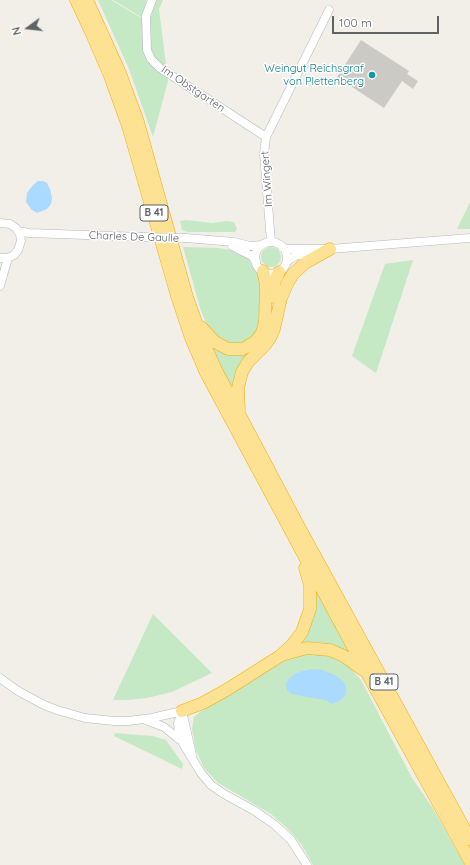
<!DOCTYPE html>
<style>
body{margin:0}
#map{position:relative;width:470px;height:865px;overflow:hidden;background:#f1efe8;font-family:Quicksand,sans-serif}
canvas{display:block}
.north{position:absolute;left:8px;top:8px;width:40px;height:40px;-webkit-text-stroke:3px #fff;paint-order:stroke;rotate:255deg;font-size:11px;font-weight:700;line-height:16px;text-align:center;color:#5f6368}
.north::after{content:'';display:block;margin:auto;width:14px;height:18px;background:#5f6368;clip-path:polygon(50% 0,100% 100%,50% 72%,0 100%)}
.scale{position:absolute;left:332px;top:16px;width:107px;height:18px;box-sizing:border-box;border:2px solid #5f6368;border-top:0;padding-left:5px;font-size:12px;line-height:14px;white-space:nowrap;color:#5f6368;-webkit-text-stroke:3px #fff;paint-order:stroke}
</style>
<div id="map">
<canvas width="470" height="865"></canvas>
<div class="north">N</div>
<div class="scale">100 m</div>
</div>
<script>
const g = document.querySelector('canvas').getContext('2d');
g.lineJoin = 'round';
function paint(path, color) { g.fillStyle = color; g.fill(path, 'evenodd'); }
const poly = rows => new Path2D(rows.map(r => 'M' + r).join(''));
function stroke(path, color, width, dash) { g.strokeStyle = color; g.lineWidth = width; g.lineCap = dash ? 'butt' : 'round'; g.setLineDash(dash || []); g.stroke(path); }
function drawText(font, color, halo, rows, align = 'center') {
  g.font = font + ' Quicksand,sans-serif'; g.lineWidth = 3; g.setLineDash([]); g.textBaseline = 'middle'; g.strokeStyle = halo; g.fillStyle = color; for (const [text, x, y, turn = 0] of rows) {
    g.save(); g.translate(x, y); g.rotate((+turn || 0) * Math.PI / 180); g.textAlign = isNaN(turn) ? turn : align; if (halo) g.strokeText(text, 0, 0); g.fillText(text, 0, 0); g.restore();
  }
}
paint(poly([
 [98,0,111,0,141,18,150,15,155,0,163,0,159,9,168,81,153,137,129,69],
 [113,0,146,0,145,15,141,17],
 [470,202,470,229,457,229],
 [186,220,212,223,227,221,234,222,237,229,235,232,187,232,185,231,182,230,180,221],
 [183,247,219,248,241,252,249,259,252,265,261,277,259,330,253,338,238,345,221,341,207,325,201,311],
 '261 257a10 10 0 1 1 20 0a10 10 0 1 1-20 0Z',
 [413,260,376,373,352,356,385,264],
 [211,346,255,347,233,393],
 [315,589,351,656,312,643,301,643,313,620,316,607],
 [153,614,212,673,172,692,147,698,127,700,113,700],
 [305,651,328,653,345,662,361,680,412,778,432,807,465,865,313,865,302,845,287,828,271,814,218,783,204,768,196,750,192,729,194,717,205,708,283,660],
 [115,733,152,736,166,740,183,764,182,769,114,736]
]), '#c5e8c5');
paint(poly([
 [38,181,43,181,47,183,50,189,52,198,51,204,47,209,37,213,32,210,26,202,27,193,33,185],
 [310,669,322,670,335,675,344,682,346,688,346,694,341,700,332,704,325,700,291,694,287,690,286,684,288,680,294,674]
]), '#aadaff');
paint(poly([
 [361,40,409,71,407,74,418,81,413,89,402,81,384,108,337,77]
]), '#cccac5');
const minor = poly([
 [152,0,146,16,147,50,151,59,160,68,266,137],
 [0,223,10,224,16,228,20,234,21,241,18,250,14,255,8,258,0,258],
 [18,231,29,233,142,237],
 [186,238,234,242,250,246,262,245],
 [271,242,264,154,266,137,329,10],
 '255 258a16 16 0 1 1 32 0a16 16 0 1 1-32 0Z',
 [232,246,252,256,256,261],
 [283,248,288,249,330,249,470,238],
 [286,263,290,259,295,256,312,252],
 [0,286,8,258],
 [0,678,18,691,44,705,57,710,85,718,114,721,128,721,152,718,182,711],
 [182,711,178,723,179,735,185,747,201,773,211,785,224,794,255,811,275,825,291,840,307,865],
 [182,711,192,755],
 [146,720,164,727,180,740]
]);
const highway = poly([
 [76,0,91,32,110,76,128,126,177,296,191,338,206,373,367,673,470,861],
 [87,0,120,73,138,122,187,297,202,339,217,372,298,525,470,839],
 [274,297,274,283,279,272],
 [201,327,215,342,228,349,243,349,256,341,262,333,265,322,266,284,263,271],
 [239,411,238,388,242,372,248,362,265,345,270,338,274,329,281,298,288,282,293,274,305,263,330,249],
 [285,654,307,648,330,650,344,656,363,670],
 [182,711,203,703,228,689,280,656,292,645,302,632,310,609,310,585,305,568]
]);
stroke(minor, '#b5b8bc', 9);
stroke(highway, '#f9ab00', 13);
stroke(minor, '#fff', 8);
stroke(highway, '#fde293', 12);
const minorBridge = poly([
 [142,237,186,238]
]);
stroke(minorBridge, '#b5b8bc', 9, []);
stroke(minorBridge, '#fff', 8);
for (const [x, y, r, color] of [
 [372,75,4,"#0f9aa8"]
]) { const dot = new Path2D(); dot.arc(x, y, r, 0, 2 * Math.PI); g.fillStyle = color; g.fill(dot); stroke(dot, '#fff', 1.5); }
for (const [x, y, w] of [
 [154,213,28],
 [384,682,28]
]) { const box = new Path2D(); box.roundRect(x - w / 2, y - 8, w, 16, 3); g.fillStyle = '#fff'; g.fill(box); stroke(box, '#5f6368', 1); }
drawText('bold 10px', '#5f6368', null, [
 ["B 41",154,213],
 ["B 41",384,682]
]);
drawText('11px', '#0d838f', '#fff', [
 ["Weingut Reichsgraf",364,69],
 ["von Plettenberg",364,82]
], 'right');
drawText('11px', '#5f6368', '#fff', [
 ["Im Obstgarten",193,89,34],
 ["Im Wingert",267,179,-94],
 ["Charles De Gaulle",134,237,2]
]);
</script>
